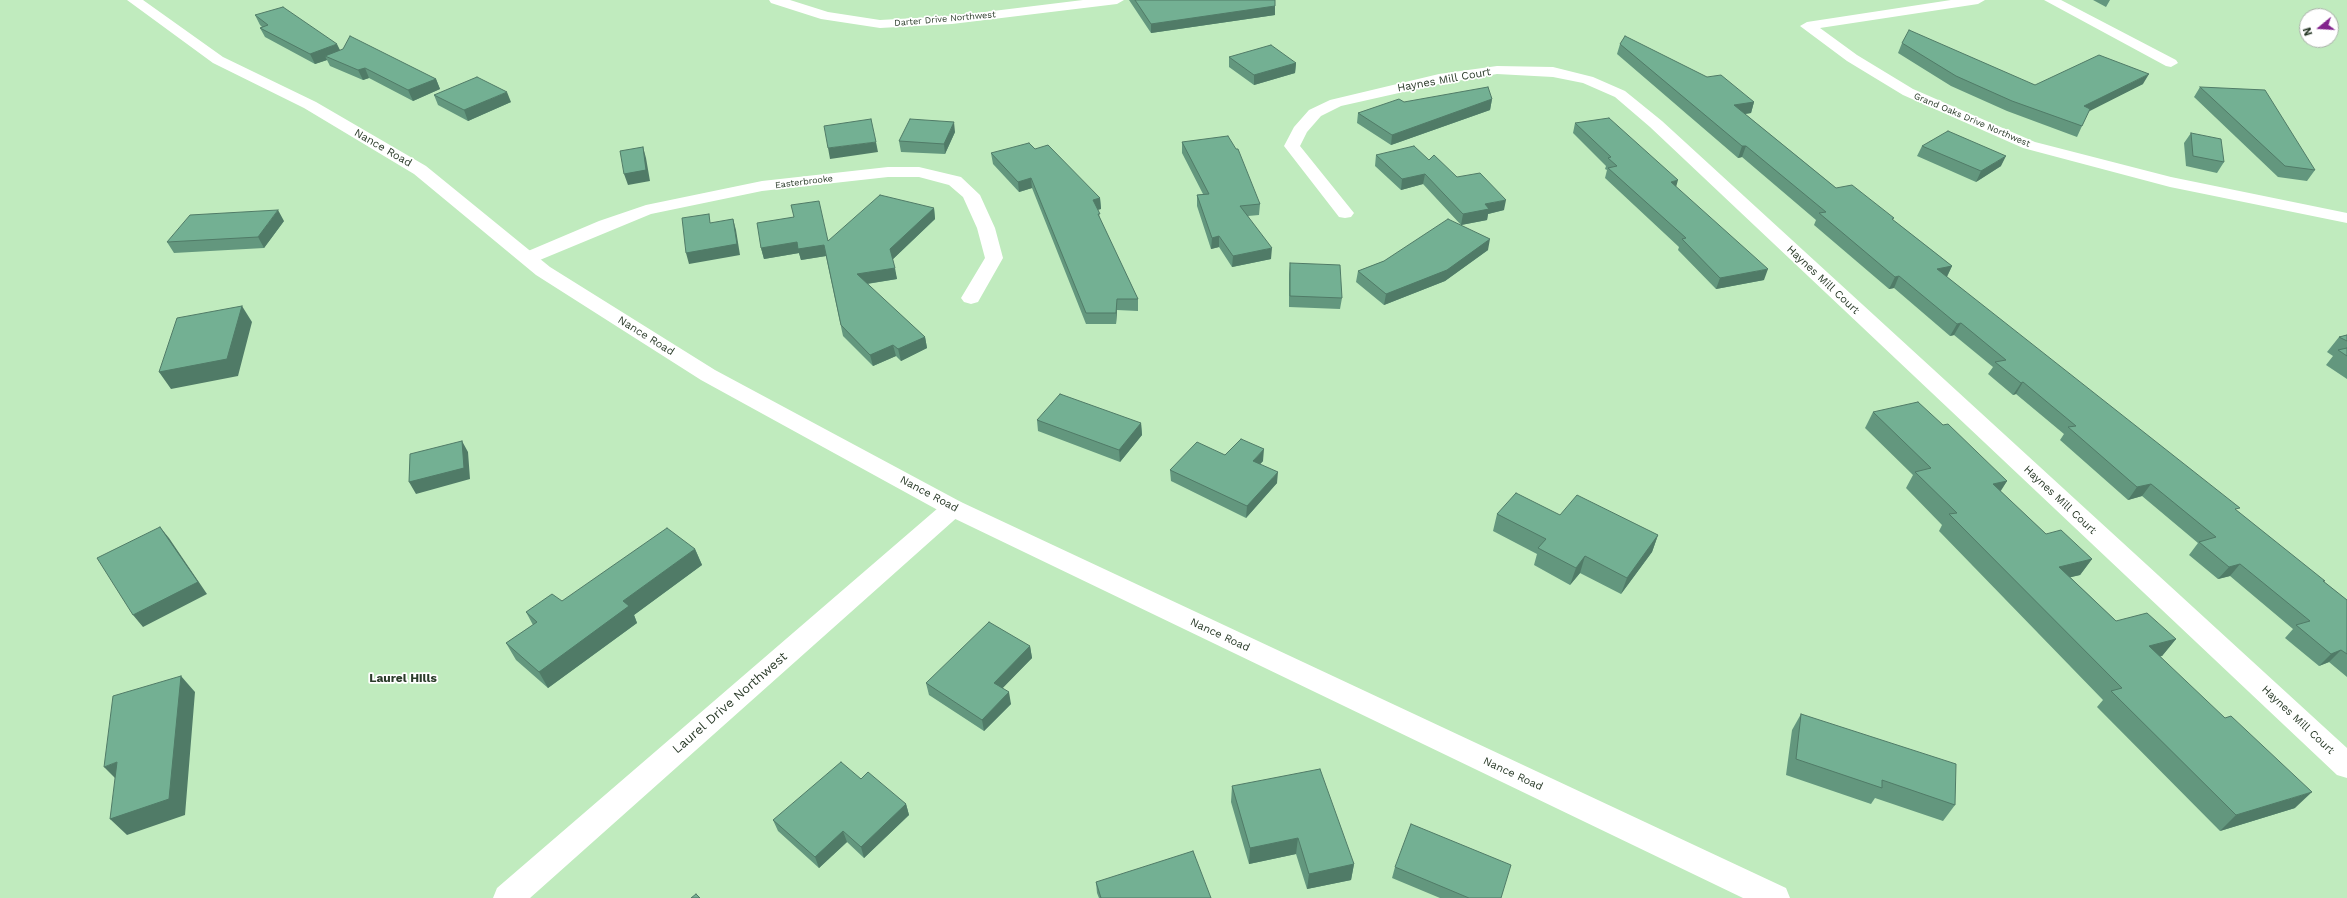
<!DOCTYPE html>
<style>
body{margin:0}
#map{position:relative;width:2347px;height:898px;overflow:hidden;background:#c0ebbe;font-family:"Work Sans",sans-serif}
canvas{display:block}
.north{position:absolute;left:2299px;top:8px;width:40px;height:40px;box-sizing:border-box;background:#fff;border:1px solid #aab1a9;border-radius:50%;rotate:252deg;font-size:11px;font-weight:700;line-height:16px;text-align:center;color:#2a3b29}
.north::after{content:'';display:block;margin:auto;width:14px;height:18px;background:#83238d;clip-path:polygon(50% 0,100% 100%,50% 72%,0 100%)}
</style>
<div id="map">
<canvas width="2347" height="898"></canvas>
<div class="north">N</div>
</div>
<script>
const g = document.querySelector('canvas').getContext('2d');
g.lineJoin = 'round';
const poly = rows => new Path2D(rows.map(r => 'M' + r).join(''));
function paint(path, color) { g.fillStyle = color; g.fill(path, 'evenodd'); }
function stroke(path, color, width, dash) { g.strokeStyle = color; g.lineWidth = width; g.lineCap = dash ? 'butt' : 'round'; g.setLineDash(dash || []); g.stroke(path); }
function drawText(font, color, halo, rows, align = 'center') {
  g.font = font + ' "Work Sans",sans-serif'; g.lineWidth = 3.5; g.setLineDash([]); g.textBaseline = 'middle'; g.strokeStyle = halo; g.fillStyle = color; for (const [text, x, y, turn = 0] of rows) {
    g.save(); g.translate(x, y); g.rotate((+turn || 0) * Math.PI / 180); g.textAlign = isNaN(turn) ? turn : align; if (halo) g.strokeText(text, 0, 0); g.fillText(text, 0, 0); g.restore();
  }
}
paint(poly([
 [769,0,790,0,828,12,880,20,952,16,1083,0,1124,0,1117,4,952,24,880,28,821,19,771,3,769,0],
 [1951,0,1985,0,1978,4,1820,28,1857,55,1913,89,2035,142,2171,177,2347,213,2347,223,2170,187,2023,148,1903,95,1847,61,1800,26,1807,22,1951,0],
 [2044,0,2061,0,2176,60,2178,63,2171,67,2166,66,2044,0],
 [1497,66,1553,67,1593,77,1625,91,1662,121,2347,748,2347,778,2337,775,1650,127,1615,97,1583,83,1553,77,1497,74,1439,84,1341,106,1321,116,1307,132,1300,146,1354,213,1351,217,1345,218,1339,217,1284,146,1294,127,1309,110,1330,100,1439,74,1497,66],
 [888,167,919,167,961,177,980,195,995,228,1003,258,978,302,971,304,964,302,961,298,985,258,977,228,963,197,949,185,919,177,888,177,762,191,651,214,535,262,521,262,519,258,521,254,599,221,646,205,762,181,888,167],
 [953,500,961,502,965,508,961,514,530,898,493,898,497,888,945,502,953,500]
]), '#fff');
paint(poly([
 [127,0,143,0,223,57,316,102,426,166,550,267,715,370,961,502,1786,888,1790,898,1743,898,945,514,701,380,536,275,414,174,304,108,213,63,127,0]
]), '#fff');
paint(poly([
 [1129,0,1275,0,1275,15,1151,33],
 [2093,0,2110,0,2106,7],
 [255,15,340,50,436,79,440,89,413,101,369,78,363,80,330,66,327,60,315,64,265,37,260,28,262,27,260,25],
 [1902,43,2035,85,2143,84,2088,111,2082,126,2077,137,2007,111,1951,86,1898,53],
 [1620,44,1754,102,1751,113,1745,114,1836,188,1893,220,1952,266,1947,277,2237,511,2324,582,2347,600,2347,677,2329,662,2319,666,2285,638,2293,629,2230,576,2218,579,2189,555,2198,543,2142,496,2128,500,2060,440,2064,434,2016,394,2013,395,1988,374,1993,367,1954,335,1950,336,1894,288,1889,289,1814,225,1816,220,1742,157,1738,158,1617,54],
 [1229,57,1296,63,1295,73,1254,85,1229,67],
 [2200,87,2315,170,2307,181,2278,177,2194,97],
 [434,95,511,102,468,121,438,105],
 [1492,99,1490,110,1391,145,1357,123,1358,113,1404,102],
 [1575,123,1676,187,1764,280,1716,289,1678,250,1679,247,1605,178,1607,170,1605,169,1606,166,1573,133],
 [955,132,945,154,901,152,899,141],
 [2191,133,2224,162,2217,173,2186,166,2184,143],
 [1182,142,1260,204,1259,215,1248,216,1271,259,1232,267,1219,247,1211,249,1197,206,1197,195,1203,194,1182,153],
 [1922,146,2001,166,1976,182,1917,156],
 [1035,149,1100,198,1101,209,1098,210,1100,219,1138,299,1138,311,1117,310,1116,324,1086,324,1032,188,1019,192,993,164,991,153],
 [1376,155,1429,160,1457,177,1504,210,1488,214,1487,220,1461,225,1423,184,1401,190,1375,166],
 [934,208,935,219,892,260,897,279,867,284,925,337,927,348,901,361,896,356,873,366,843,336,826,256,801,260,799,253,764,259,761,248,794,217,828,241],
 [284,221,264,248,174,253,167,242],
 [1488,250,1445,281,1384,305,1356,282,1358,271,1384,261],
 [1290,263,1342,298,1340,309,1289,307,1289,274],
 [2347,335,2347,379,2326,365,2333,356,2327,352,2339,337],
 [1873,412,1943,425,2007,481,2000,491,2046,534,2092,559,2080,575,2070,577,2116,621,2176,639,2162,656,2160,656,2295,808,2220,831,2097,707,2103,700,1939,531,1942,525,1906,488,1913,475,1865,428],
 [1037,420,1141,423,1142,435,1120,462,1038,431],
 [1225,455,1263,461,1260,464,1277,483,1246,518,1171,481,1170,470],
 [1497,514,1560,515,1658,535,1652,552,1621,594,1580,573,1570,585,1534,565,1537,554,1493,531],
 [695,549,702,565,634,615,637,623,548,688,516,660,506,643,533,625,526,612,562,601],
 [1030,646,1032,658,1002,688,1011,704,984,731,929,695,926,683],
 [1801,714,1955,805,1943,821,1875,798,1871,804,1786,775,1792,730],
 [861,779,906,804,909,815,864,858,847,842,819,868,778,831,773,820],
 [1232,786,1354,864,1351,880,1307,889,1296,854,1249,864,1231,802],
 [1395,867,1501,898,1440,898,1392,878],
 [1096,882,1211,898,1099,898,1097,893]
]), '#63977e');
paint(poly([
 [1275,6,1275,15,1151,33,1151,24],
 [337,44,342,54,325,56,327,60,315,64,310,54],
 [1296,63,1295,73,1254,85,1254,75],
 [365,68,369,78,363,80,358,70],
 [2149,74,2143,84,2078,117,2084,106],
 [436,79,440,89,413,101,408,90],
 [507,92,511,102,468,121,464,110],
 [1492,99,1490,110,1391,145,1392,135],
 [1754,102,1751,113,1730,116,1734,105],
 [954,122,955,132,945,154,944,144],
 [876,142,878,152,830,159,828,148],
 [1742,146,1746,146,1742,157,1738,158],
 [643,147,646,158,650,181,628,185,624,174],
 [2006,156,2001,166,1976,182,1981,171],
 [1425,174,1423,184,1401,190,1402,179],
 [1031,178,1032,188,1019,192,1018,182],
 [1678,180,1675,191,1671,182],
 [1100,198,1101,209,1094,210,1093,200],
 [1506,200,1504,210,1488,214,1487,220,1461,225,1463,214,1485,204],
 [934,208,935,219,892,260,890,249],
 [278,210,284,221,264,248,258,237],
 [733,219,736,230,740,255,689,264,686,253],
 [1219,236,1219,247,1211,249,1212,238],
 [1490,239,1488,250,1445,281,1384,305,1386,294],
 [797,242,824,245,826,256,801,260,799,253,764,259,761,248],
 [1272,248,1271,259,1232,267,1233,256],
 [1952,266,1946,278,1937,269],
 [895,268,897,279,859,285,857,274],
 [1768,269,1764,280,1716,289,1720,278],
 [1899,276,1894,288,1889,289,1895,277],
 [1117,299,1117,310,1116,324,1116,313],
 [242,306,252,322,238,376,171,389,159,372],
 [1961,323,1954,335,1950,336,1957,324],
 [925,337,927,348,901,361,898,349],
 [893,345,896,356,873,366,870,355],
 [2023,382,2016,394,2013,395,2021,383],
 [1141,423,1142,435,1120,462,1119,450],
 [462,441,468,452,470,479,416,494,409,482],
 [1264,449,1263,461,1253,472,1253,461],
 [1278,472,1277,483,1246,518,1247,506],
 [2007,481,1997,497,1993,484],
 [2151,484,2142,496,2128,500,2137,487],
 [160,527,169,538,207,594,143,627,133,615],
 [1658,535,1652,552,1621,594,1627,578],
 [695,549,702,565,634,615,637,623,548,688,539,672,623,601],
 [1585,556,1580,573,1570,585,1576,568],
 [2092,559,2080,575,2047,583,2059,567],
 [2240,564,2230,576,2218,579,2229,567],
 [2176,639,2162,656,2136,662,2149,646],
 [1030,646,1032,658,996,695,994,683],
 [2341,650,2329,662,2319,666,2331,654],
 [181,676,195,692,185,815,127,835,110,819],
 [1009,692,1011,704,984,731,982,720],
 [117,762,120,783,104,767],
 [2312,792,2295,808,2220,831,2236,815],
 [906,804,909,815,864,858,861,847],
 [843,831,847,842,819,868,815,857],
 [1298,838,1296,854,1249,864,1250,848],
 [1354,864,1351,880,1307,889,1309,874]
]), '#507b67');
const building = poly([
 [1135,0,1275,0,1275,6,1151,24,1135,0],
 [283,7,337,44,310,54,260,28,268,25,255,15,283,7],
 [1909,30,2035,85,2099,55,2149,74,2084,106,2090,109,2082,126,2012,101,1956,76,1902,43,1909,30],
 [350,36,436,79,408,90,365,68,358,70,325,56,343,49,350,36],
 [1625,36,1707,77,1721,75,1754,102,1734,105,1836,188,1852,185,1894,218,1892,219,1952,266,1937,269,2240,508,2235,509,2325,581,2323,581,2347,600,2347,654,2341,650,2331,654,2296,625,2310,621,2240,564,2229,567,2199,542,2216,537,2151,484,2137,487,2068,427,2076,426,2023,382,2021,383,1995,362,2006,360,1961,323,1957,324,1899,276,1895,277,1819,213,1826,212,1746,146,1742,146,1620,44,1625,36],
 [1271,45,1296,63,1254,75,1229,57,1271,45],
 [477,77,507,92,464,110,434,95,477,77],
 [1488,87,1492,99,1392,135,1358,113,1399,99,1404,102,1488,87],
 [2200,87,2265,90,2315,170,2285,166,2200,87],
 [1609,118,1678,180,1671,182,1768,269,1720,278,1682,239,1686,238,1608,168,1617,166,1608,158,1611,157,1575,123,1609,118],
 [871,119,876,142,828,148,824,126,871,119],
 [910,119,954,122,944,144,899,141,910,119],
 [1948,131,2006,156,1981,171,1922,146,1948,131],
 [2191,133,2221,139,2224,162,2193,156,2191,133],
 [1228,136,1236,149,1238,149,1260,204,1240,206,1272,248,1233,256,1219,236,1212,238,1197,195,1209,194,1182,142,1228,136],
 [1029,143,1035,149,1048,145,1100,198,1093,200,1100,214,1098,214,1138,299,1117,299,1116,313,1086,313,1031,178,1018,182,991,153,1029,143],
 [1414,146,1429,160,1434,155,1457,177,1480,173,1506,200,1485,204,1489,209,1463,214,1425,174,1402,179,1376,155,1414,146],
 [643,147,646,170,624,174,620,151,643,147],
 [880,195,934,208,890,249,895,268,857,274,925,337,898,349,893,345,870,355,841,325,824,245,798,249,797,242,761,248,757,223,794,217,791,205,819,201,828,241,880,195],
 [278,210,258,237,167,242,190,215,278,210],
 [709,214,710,223,733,219,737,244,686,253,682,218,709,214],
 [1448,219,1490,239,1447,270,1386,294,1358,271,1384,261,1448,219],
 [1290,263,1340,265,1342,298,1290,296,1290,263],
 [242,306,227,359,159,372,177,318,242,306],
 [2347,335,2347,341,2339,337,2347,335],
 [2347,348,2347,356,2338,350,2347,348],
 [1060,394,1141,423,1119,450,1037,420,1060,394],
 [1918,402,1943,425,1948,424,2007,481,1993,484,2046,534,2061,530,2092,559,2059,567,2116,621,2147,613,2176,639,2149,646,2225,718,2231,716,2312,792,2236,815,2111,691,2122,688,1949,514,1957,513,1915,472,1931,468,1873,412,1918,402],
 [1241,439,1264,449,1253,461,1278,472,1247,506,1170,470,1197,442,1225,455,1241,439],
 [462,441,464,468,409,482,410,454,462,441],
 [1516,493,1560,515,1577,495,1658,535,1627,578,1585,556,1576,568,1538,548,1546,539,1497,514,1516,493],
 [160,527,198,582,133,615,97,558,160,527],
 [667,528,695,549,623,601,629,606,539,672,506,643,537,622,526,612,552,594,562,601,667,528],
 [989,622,1030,646,994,683,1009,692,982,720,926,683,989,622],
 [181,676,169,799,110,819,117,762,104,767,113,696,181,676],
 [1801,714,1956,764,1955,805,1882,780,1882,788,1796,759,1801,714],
 [841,762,861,779,868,772,906,804,861,847,843,831,815,857,773,820,841,762],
 [1320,769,1354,864,1309,874,1298,838,1250,848,1232,786,1320,769],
 [1411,824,1511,865,1501,898,1469,898,1395,867,1411,824],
 [1193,851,1211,898,1101,898,1096,882,1193,851],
 [696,894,700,898,691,898,696,894]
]);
paint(building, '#73b093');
stroke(building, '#507b67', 1);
drawText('9px', '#2a3b29', '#fff', [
 ["Darter Drive Northwest",945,19,-5],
 ["Grand Oaks Drive Northwest",1972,120,23],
 ["Easterbrooke",804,182,-7]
]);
drawText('11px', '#2a3b29', '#fff', [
 ["Haynes Mill Court",1444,80,-10],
 ["Nance Road",383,148,30],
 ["Haynes Mill Court",1823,280,43],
 ["Nance Road",646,336,32],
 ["Nance Road",929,494,28],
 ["Haynes Mill Court",2060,500,43],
 ["Nance Road",1220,635,25],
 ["Haynes Mill Court",2298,720,43],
 ["Nance Road",1513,774,25]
]);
drawText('bold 12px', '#2a3b29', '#fff', [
 ["Laurel Hills",403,678]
]);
drawText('13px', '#2a3b29', '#fff', [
 ["Laurel Drive Northwest",730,703,-41]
]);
</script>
